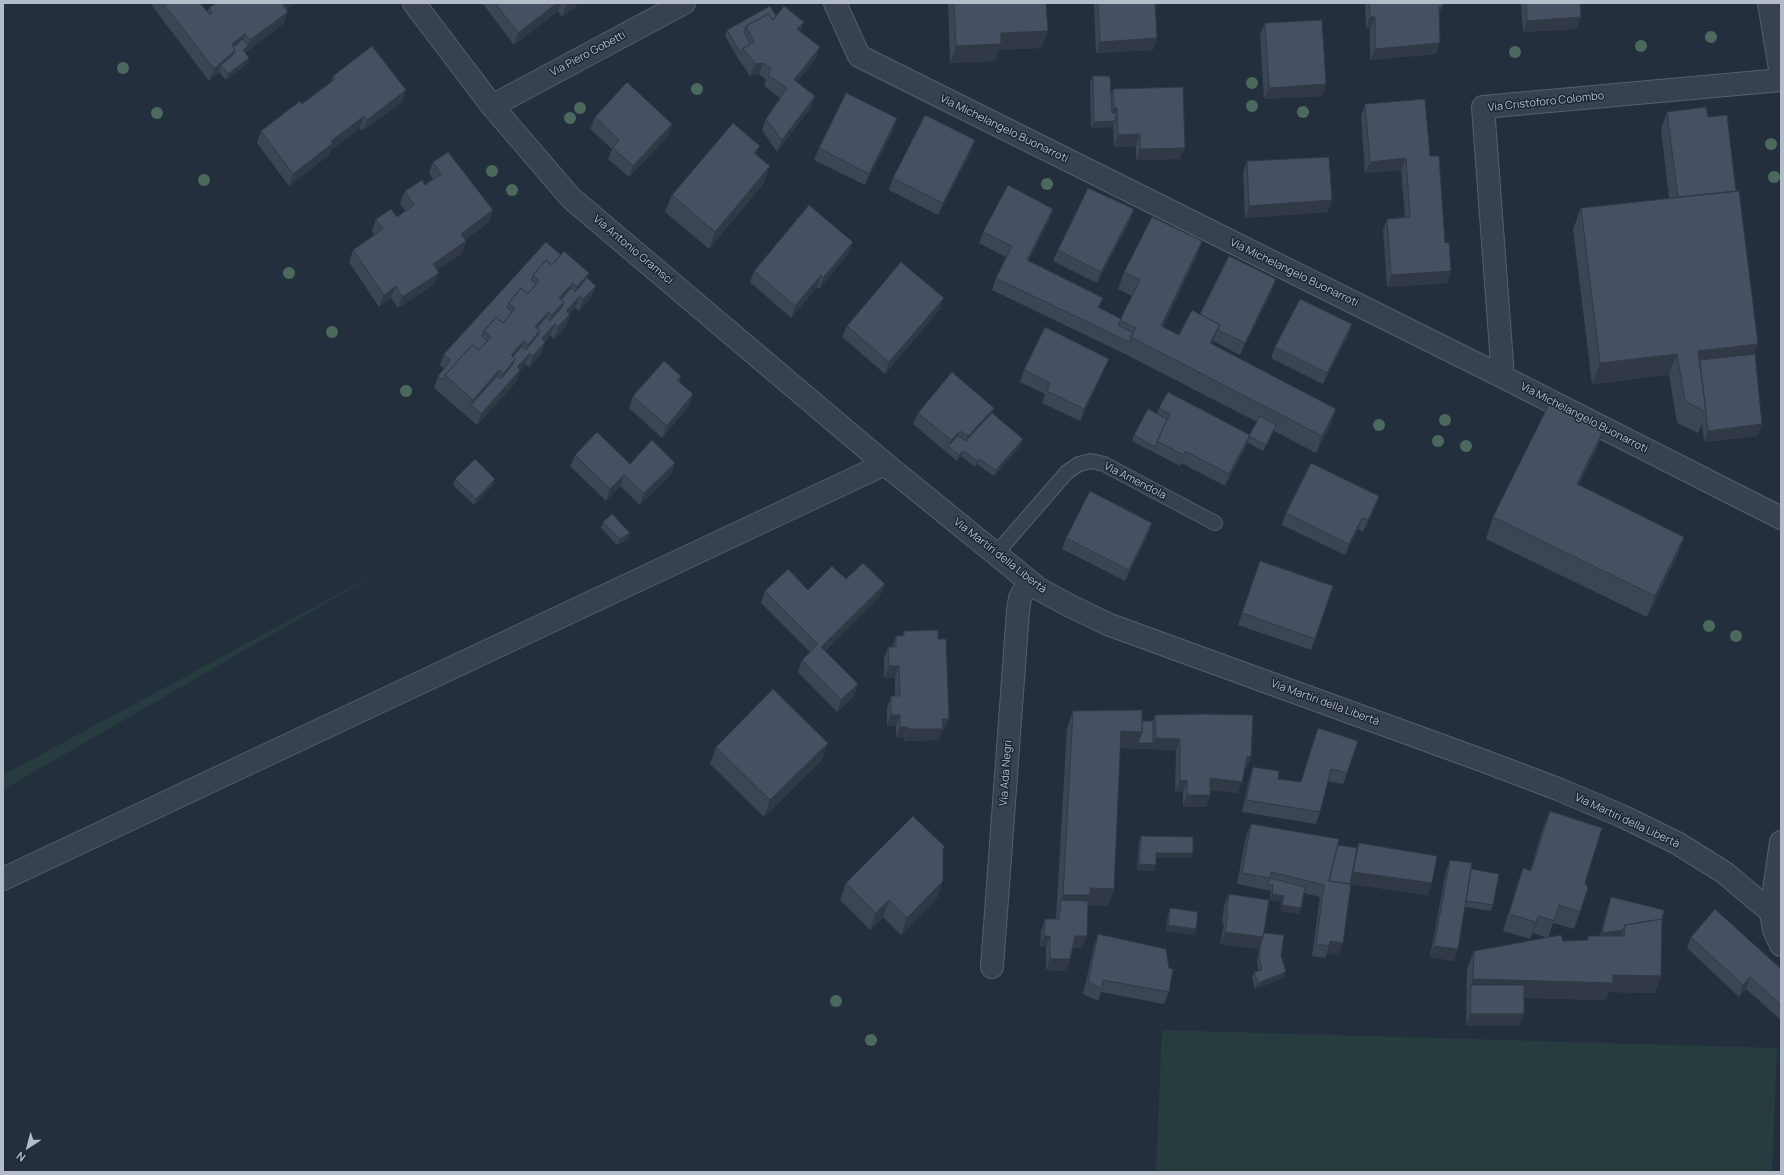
<!DOCTYPE html>
<meta charset="utf-8">
<style>
body{margin:0}
#map{position:relative;width:1784px;height:1175px;overflow:hidden;background:#242f3e;font-family:Manrope,sans-serif}
canvas{display:block}
.frame{position:absolute;inset:0;border:4px solid #b4bcc9;pointer-events:none}
.north{position:absolute;left:8px;top:1127px;width:40px;height:40px;-webkit-text-stroke:3px #1d2633;paint-order:stroke;rotate:216deg;font-size:11px;font-weight:700;line-height:16px;text-align:center;color:#b4bcc9}
.north::after{content:'';display:block;margin:auto;width:14px;height:18px;background:#b4bcc9;clip-path:polygon(50% 0,100% 100%,50% 72%,0 100%)}
</style>
<div id="map">
<canvas width="1784" height="1175"></canvas>
<div class="frame"></div>
<div class="north">N</div>
</div>
<script>
const g = document.querySelector('canvas').getContext('2d');
g.lineJoin = 'round';
function paint(path, color) { g.fillStyle = color; g.fill(path, 'evenodd'); }
const poly = rows => new Path2D(rows.map(r => 'M' + r).join(''));
function stroke(path, color, width, dash) { g.strokeStyle = color; g.lineWidth = width; g.lineCap = dash ? 'butt' : 'round'; g.setLineDash(dash || []); g.stroke(path); }
function drawText(font, color, halo, rows, align = 'center') {
  g.font = font + ' Manrope,sans-serif'; g.lineWidth = 3; g.setLineDash([]); g.textBaseline = 'middle'; g.strokeStyle = halo; g.fillStyle = color; for (const [text, x, y, turn = 0] of rows) {
    g.save(); g.translate(x, y); g.rotate((+turn || 0) * Math.PI / 180); g.textAlign = isNaN(turn) ? turn : align; if (halo) g.strokeText(text, 0, 0); g.fillText(text, 0, 0); g.restore();
  }
}
paint(poly([
 [392,565,3,790,3,775],
 [1162,1030,1777,1048,1772,1172,1156,1172]
]), '#263c3f');
const lane = poly([
 [995,555,1067,472,1079,464,1091,461,1104,464,1215,523]
]);
const street = poly([
 [414,3,492,106,571,198,885,464,1039,589,1070,606,1110,625,1484,761,1558,789,1622,816,1677,843,1725,873,1771,912,1781,918],
 [835,3,859,56,1503,377,1781,518],
 [1769,3,1781,75],
 [492,106,684,3],
 [1503,377,1483,107,1781,80],
 [1781,842,1771,912,1774,930,1781,945],
 [3,879,885,464],
 [992,967,1018,611,1020,598,1029,581]
]);
stroke(lane, '#565f6c', 16);
stroke(street, '#565f6c', 24);
stroke(lane, '#38414e', 14);
stroke(street, '#38414e', 22);
g.fillStyle = '#4b6a5d';
for (const [x, y] of [
 [1711,37],
 [1641,46],
 [1515,52],
 [123,68],
 [1252,83],
 [697,89],
 [1252,106],
 [580,108],
 [1303,112],
 [157,113],
 [570,118],
 [1771,144],
 [492,171],
 [1774,177],
 [204,180],
 [1047,184],
 [512,190],
 [289,273],
 [332,332],
 [406,391],
 [1445,420],
 [1379,425],
 [1438,441],
 [1466,446],
 [1709,626],
 [1736,636],
 [836,1001],
 [871,1040]
]) { g.beginPath(); g.arc(x, y, 6, 0, 2 * Math.PI); g.fill(); }
paint(poly([
 [150,3,200,3,207,12,209,8,216,3,295,3,286,10,284,23,245,53,249,58,247,64,226,80,219,72,209,81],
 [483,3,580,3,562,17,558,11,514,45,483,4],
 [948,3,1046,3,1048,31,1041,48,999,50,995,61,950,63],
 [1094,3,1155,3,1157,38,1153,50,1096,53],
 [1365,3,1442,3,1439,16,1436,54,1370,60,1370,28,1366,29],
 [1521,3,1580,3,1581,17,1576,29,1523,32],
 [776,16,804,22,800,31,820,47,816,58,797,82,815,96,811,107,777,152,762,130,766,119,780,98,764,86,766,80,759,74,750,76,739,60,725,36,727,30],
 [1265,23,1326,84,1322,96,1264,99,1260,35],
 [333,76,402,102,362,131,360,128,331,150,329,155,289,186,257,143,261,131,302,104,331,83],
 [1093,76,1111,94,1113,89,1180,159,1136,160,1136,146,1114,147,1113,127,1091,128,1090,82],
 [1365,104,1430,156,1445,243,1451,271,1447,283,1387,287,1383,230,1387,219,1405,218,1401,170,1365,173,1361,116],
 [1667,112,1708,117,1755,354,1758,436,1704,442,1702,424,1698,433,1677,423,1669,375,1592,384,1573,229,1581,208,1669,198,1661,129],
 [595,117,672,124,668,136,629,177,608,159,612,149,590,129],
 [897,118,893,130,865,185,814,160,819,148],
 [971,152,938,215,889,190,893,178],
 [757,154,764,183,709,249,665,212,672,195],
 [1247,161,1328,212,1245,218,1243,172],
 [433,162,493,210,489,222,465,240,462,253,437,270,434,284,398,308,391,298,379,307,349,262,353,250,374,235,372,231,376,219,397,217,405,211,400,203,405,191,425,185,433,179,429,173],
 [1134,209,1130,221,1097,283,1053,261,1058,250],
 [1049,221,1028,261,1103,298,1099,308,1121,319,1132,296,1118,289,1124,272,1202,241,1196,258,1163,327,1179,335,1200,314,1276,279,1272,291,1240,355,1213,341,1212,344,1336,409,1330,426,1316,453,1274,431,1263,451,1247,442,1246,447,1225,486,1181,463,1180,466,1132,441,1134,435,1157,414,1159,408,1250,435,1257,422,1125,354,992,290,996,278,1006,257,979,243,983,232],
 [546,242,561,255,589,273,587,278,596,286,591,297,579,311,575,308,570,314,566,326,554,339,550,335,545,342,541,354,529,367,525,364,520,371,516,382,477,425,434,388,438,376,444,369,440,365,444,354],
 [853,242,848,254,819,289,817,287,791,318,750,282,754,271],
 [944,298,939,310,885,374,842,337,847,326],
 [1352,324,1348,336,1323,384,1271,358,1275,347],
 [1024,370,1104,370,1080,421,1042,403,1045,394,1020,382],
 [681,376,679,382,693,394,689,406,662,438,629,408,633,396],
 [994,408,992,413,1021,445,994,476,977,464,975,467,961,456,957,461,913,424,918,413],
 [1604,429,1596,451,1579,485,1684,537,1676,559,1647,617,1486,539,1493,517],
 [575,455,630,464,675,463,671,474,640,505,620,486,606,501,570,466],
 [455,479,493,485,474,505,453,485],
 [1379,496,1375,508,1363,532,1358,529,1345,555,1282,525,1286,513],
 [603,522,628,539,617,545,601,528],
 [1148,535,1125,581,1062,549,1066,538],
 [1256,573,1315,639,1311,650,1238,625],
 [846,579,880,596,825,651,858,684,854,696,837,712,798,672,802,660,810,652,761,603,765,591,808,590],
 [904,631,944,731,942,731,938,740,904,741,904,738,896,738,896,726,887,726,887,708,891,696,895,696,895,678,884,678,884,658,888,647,892,647,896,636,902,636],
 [1073,711,1142,721,1153,721,1155,715,1251,756,1247,768,1245,768,1238,793,1210,790,1210,795,1206,807,1183,807,1183,792,1175,792,1176,750,1120,748,1114,889,1108,906,1088,905,1082,948,1072,948,1070,959,1066,971,1046,970,1046,947,1040,947,1041,931,1045,919,1056,919,1067,728],
 [1318,728,1347,773,1343,784,1328,781,1320,812,1316,824,1242,812,1249,779,1253,767,1278,779,1301,782],
 [716,747,822,760,764,817,710,764],
 [1550,811,1585,883,1580,912,1574,929,1553,923,1548,938,1533,933,1530,939,1503,931,1517,885,1523,868,1530,871,1543,828],
 [1251,824,1338,845,1357,848,1359,843,1428,895,1350,884,1339,955,1327,953,1325,958,1312,956,1320,897,1304,893,1299,914,1280,911,1282,902,1270,900,1271,891,1237,884,1246,836],
 [1141,836,1193,853,1190,858,1156,858,1154,871,1137,870,1139,842],
 [943,853,937,898,901,935,883,917,870,930,840,900,846,883],
 [1450,860,1471,869,1493,905,1491,911,1465,907,1454,961,1430,957,1446,871],
 [1229,894,1264,933,1281,955,1283,978,1255,989,1252,978,1254,972,1259,971,1257,963,1259,949,1220,944,1224,924,1222,923,1224,906],
 [1611,897,1662,919,1655,993,1609,992,1606,1000,1524,998,1519,1026,1466,1026,1467,968,1474,951,1587,940,1588,936,1600,936,1607,909],
 [1170,908,1196,929,1194,935,1166,931,1168,914],
 [1098,934,1169,992,1164,1004,1101,992,1098,1001,1083,994,1094,946],
 [1691,937,1781,969,1781,1020,1746,989,1739,997,1687,948]
]), '#3b4654');
paint(poly([
 [285,3,295,3,278,16,283,5],
 [557,3,561,3,558,11,514,45,518,33],
 [569,3,580,3,562,17,566,5],
 [1439,6,1443,6,1438,18],
 [288,12,284,23,246,52,250,40],
 [1370,17,1375,17,1370,28,1366,29],
 [1581,17,1576,29,1523,32,1527,21],
 [804,22,799,33,797,29],
 [1048,31,1041,48,999,50,995,61,950,63,956,46,1001,33],
 [245,34,241,45,231,52,232,44],
 [1157,38,1153,50,1096,53,1100,42],
 [1440,43,1436,54,1370,60,1375,49],
 [248,46,246,52,241,56,243,50],
 [820,47,816,58,789,92,794,80],
 [235,50,231,61,221,65,219,71,219,72,209,81,214,69],
 [249,58,247,64,226,80,228,74],
 [763,63,759,74,750,76,755,64],
 [1326,84,1322,96,1264,99,1269,88],
 [406,90,402,102,362,131,367,120],
 [815,96,811,107,777,152,782,140],
 [1114,108,1117,108,1113,119,1110,119],
 [364,116,360,128,331,150,329,155,289,186,293,174,331,141],
 [897,118,893,130,865,185,869,174],
 [1116,121,1113,127,1091,128,1094,122],
 [672,124,668,136,629,177,633,166],
 [1140,134,1136,146,1114,147,1118,135],
 [975,140,971,152,938,215,943,203],
 [760,146,754,163,754,153],
 [1185,148,1180,159,1136,160,1140,149],
 [1406,158,1401,170,1365,173,1370,162],
 [770,166,764,183,709,249,715,232],
 [1332,200,1328,212,1245,218,1249,206],
 [1053,209,1049,221,1023,272,1027,260],
 [1134,209,1130,221,1097,283,1101,272],
 [493,210,489,222,456,246,461,234],
 [466,241,462,253,429,276,433,264],
 [1202,241,1196,258,1155,343,1161,326],
 [853,242,848,254,819,289,823,278],
 [1451,271,1447,283,1387,287,1391,275],
 [439,273,434,284,398,308,402,297],
 [589,273,583,290,571,304,577,287],
 [821,275,817,287,791,318,795,306],
 [1276,279,1272,291,1240,355,1245,343],
 [573,283,566,300,558,319,546,332,559,298],
 [396,286,391,298,379,307,384,295],
 [596,286,591,297,579,311,583,299],
 [580,296,575,308,562,323,566,311],
 [944,298,939,310,885,374,889,362],
 [548,312,542,329,534,347,522,362,528,345,535,327],
 [570,314,566,326,554,339,558,327],
 [555,324,550,335,537,350,542,338],
 [1352,324,1348,336,1323,384,1327,373],
 [1220,325,1213,342,1204,360,1210,343],
 [524,341,517,358,496,391,503,374,511,355],
 [545,342,541,354,529,367,533,356],
 [1758,344,1750,365,1701,371,1698,351],
 [530,353,525,364,520,371,516,382,477,425,481,414,517,367],
 [1677,354,1669,375,1592,384,1600,363],
 [1109,359,1104,370,1080,421,1084,409],
 [499,370,493,387,471,405,467,417,473,400],
 [693,394,689,406,662,438,667,426],
 [994,408,989,419,964,447,968,436],
 [1336,409,1330,426,1316,453,1322,436],
 [1762,424,1758,436,1704,442,1708,431],
 [1276,425,1274,431,1263,451],
 [1604,429,1596,451,1569,505,1577,484],
 [960,431,956,442,948,446,951,440],
 [1250,435,1246,447,1225,486,1229,474],
 [1023,439,1021,445,994,476,996,470],
 [964,451,961,456,957,461,959,455],
 [979,459,977,464,975,467,977,461],
 [675,463,671,474,640,505,644,493],
 [624,475,620,486,606,501,610,489],
 [495,479,493,485,474,505,476,499],
 [1379,496,1375,508,1363,532,1368,520],
 [1362,518,1358,529,1345,555,1349,544],
 [1152,523,1148,535,1125,581,1129,570],
 [630,533,628,539,617,545,620,539],
 [1684,537,1676,559,1647,617,1655,596],
 [885,584,880,596,817,658,821,647],
 [889,666,899,666,895,678,884,678],
 [858,684,854,696,837,712,841,700],
 [891,715,900,715,896,726,887,726],
 [942,719,949,719,944,731,942,731,938,740,904,741,908,729],
 [900,727,908,727,904,738,896,738],
 [1121,731,1142,732,1153,743,1156,738,1180,739,1176,750,1115,748],
 [828,743,822,760,764,817,770,800],
 [1251,756,1247,768,1243,768,1247,757],
 [1210,778,1242,782,1238,793,1205,790],
 [1187,780,1183,792,1175,792,1180,781],
 [1187,795,1210,795,1206,807,1183,807],
 [1156,853,1193,853,1190,858,1154,858],
 [1139,864,1156,865,1154,871,1137,870],
 [1353,872,1432,883,1428,895,1349,884],
 [943,881,937,898,901,935,907,918],
 [1090,888,1114,889,1108,906,1086,905,1061,900,1063,895],
 [1272,894,1284,896,1282,902,1270,900],
 [889,900,883,917,870,930,876,913],
 [1282,905,1301,908,1299,914,1280,911],
 [1539,916,1533,933,1530,939,1536,922],
 [1168,925,1196,929,1194,935,1166,931],
 [1623,930,1619,942,1598,945,1602,933],
 [1225,932,1263,937,1259,949,1220,944],
 [1044,936,1050,936,1046,947,1040,947],
 [1075,936,1087,936,1082,948,1070,948],
 [1330,941,1343,943,1339,955,1327,953],
 [1434,946,1458,949,1454,961,1430,957],
 [1050,959,1070,959,1066,971,1046,970],
 [1286,972,1283,978,1255,989,1258,983],
 [1613,975,1661,976,1655,993,1609,992,1606,1000,1471,996,1471,985,1466,996,1473,979],
 [1750,977,1746,989,1739,997,1743,985],
 [1470,1014,1524,1014,1519,1026,1466,1026]
]), '#303945');
const building = poly([
 [163,3,200,3,210,15,212,13,209,8,216,3,285,3,283,5,288,12,250,40,245,34,232,44,235,50,214,69,163,3],
 [495,3,557,3,518,33,495,3],
 [565,3,569,3,566,5,565,3],
 [954,3,1046,3,1048,31,1001,33,1001,44,956,46,954,3],
 [1098,3,1155,3,1157,38,1100,42,1098,3],
 [1369,3,1442,3,1443,6,1439,6,1440,43,1375,49,1375,17,1370,17,1369,3],
 [1526,3,1580,3,1581,17,1527,21,1526,3],
 [770,6,776,16,773,20,768,14,746,26,744,32,750,44,743,48,741,54,727,30,770,6],
 [784,6,804,22,797,29,820,47,794,80,815,96,782,140,766,119,787,88,768,75,771,69,763,63,755,64,743,48,754,42,746,26,768,14,773,20,784,6],
 [1322,20,1326,84,1269,88,1265,23,1322,20],
 [243,39,248,46,243,50,249,58,228,74,221,65,233,55,235,50,233,47,243,39],
 [372,46,406,90,367,120,364,116,331,141,333,143,293,174,261,131,300,101,302,104,335,79,333,76,372,46],
 [1093,76,1110,76,1112,113,1115,113,1116,121,1094,122,1093,76],
 [627,82,672,124,633,166,613,148,619,140,595,117,627,82],
 [1183,87,1185,148,1140,149,1140,134,1118,135,1117,108,1114,108,1113,89,1183,87],
 [846,93,897,118,869,174,819,148,846,93],
 [1425,99,1430,156,1439,156,1445,243,1449,242,1451,271,1391,275,1387,219,1410,217,1406,158,1370,162,1365,104,1425,99],
 [1706,107,1708,117,1727,115,1736,191,1678,197,1667,112,1706,107],
 [925,115,975,140,943,203,893,178,925,115],
 [733,123,760,146,754,153,770,166,715,232,672,195,733,123],
 [448,152,493,210,461,234,466,241,433,264,439,273,402,297,396,286,384,295,353,250,383,229,376,219,391,209,397,217,414,205,405,191,422,180,425,185,441,174,433,162,448,152],
 [1329,157,1332,200,1249,206,1247,161,1329,157],
 [1008,185,1053,209,1027,260,1103,298,1098,307,1121,319,1118,325,1133,333,1129,342,996,278,1012,246,983,232,1008,185],
 [1088,188,1134,209,1101,272,1058,250,1088,188],
 [1739,191,1758,344,1698,351,1706,412,1685,401,1677,354,1600,363,1581,208,1739,191],
 [809,205,853,242,823,278,821,275,795,306,754,271,809,205],
 [1152,217,1202,241,1161,326,1179,335,1192,310,1220,325,1210,343,1336,409,1322,436,1131,337,1136,328,1120,320,1140,280,1124,272,1152,217],
 [546,242,561,255,552,265,546,260,533,275,531,280,536,284,528,294,521,288,509,303,507,308,512,312,503,323,496,317,484,331,482,336,487,341,479,350,472,345,445,375,443,380,438,376,451,360,444,354,546,242],
 [564,251,589,273,577,287,573,283,559,298,564,302,552,315,548,312,535,327,540,330,528,345,524,341,511,355,515,359,503,374,499,370,473,400,445,375,472,345,479,350,491,337,484,331,496,317,503,323,515,309,509,303,521,288,528,294,539,280,533,275,546,260,552,265,564,251],
 [1229,256,1276,279,1245,343,1218,330,1220,325,1200,314,1229,256],
 [901,262,944,298,889,362,847,326,901,262],
 [587,278,596,286,583,299,580,296,566,311,570,314,558,327,555,324,542,338,545,342,533,356,530,353,517,367,520,370,481,414,471,405,497,376,501,379,513,364,515,359,513,357,522,346,526,350,538,335,540,330,537,328,546,317,550,321,562,307,564,302,561,300,571,288,575,292,587,278],
 [1300,299,1352,324,1327,373,1275,347,1300,299],
 [1045,327,1109,359,1084,409,1047,391,1050,383,1024,370,1045,327],
 [1755,354,1762,424,1708,431,1700,360,1755,354],
 [664,361,681,376,677,380,693,394,667,426,633,396,664,361],
 [952,372,994,408,968,436,960,431,951,440,918,413,952,372],
 [1168,392,1250,435,1229,474,1185,451,1184,455,1157,441,1170,414,1159,408,1168,392],
 [1550,402,1604,429,1577,484,1684,537,1655,596,1493,517,1550,402],
 [1148,409,1167,419,1155,447,1134,435,1148,409],
 [992,413,1023,439,996,470,979,459,977,461,964,451,959,455,948,446,958,436,966,441,992,413],
 [1260,416,1276,425,1266,445,1249,436,1260,416],
 [597,432,630,464,652,440,675,463,644,493,624,475,610,489,575,455,597,432],
 [475,459,495,479,476,499,455,479,475,459],
 [1311,463,1379,496,1368,520,1362,518,1349,544,1286,513,1311,463],
 [1090,491,1152,523,1129,570,1066,538,1090,491],
 [612,514,630,533,620,539,603,522,612,514],
 [1260,561,1333,586,1315,639,1242,613,1260,561],
 [863,563,885,584,821,647,858,684,841,700,802,660,818,644,765,591,788,569,808,590,832,566,846,579,863,563],
 [938,630,938,639,946,639,949,719,942,719,943,729,908,729,908,727,900,727,900,715,891,715,891,696,900,696,899,666,889,666,888,647,896,647,896,636,904,636,904,631,938,630],
 [773,689,828,743,770,800,716,747,773,689],
 [1142,710,1142,732,1121,731,1114,889,1090,888,1090,895,1063,895,1073,711,1142,710],
 [1203,714,1253,715,1251,756,1247,757,1242,782,1210,778,1210,795,1187,795,1187,780,1180,781,1180,739,1156,738,1155,715,1203,714],
 [1142,721,1153,721,1153,743,1138,743,1142,732,1142,721],
 [1318,728,1358,741,1347,773,1331,769,1320,812,1246,800,1253,767,1279,771,1278,779,1301,782,1318,728],
 [1550,811,1602,828,1585,883,1588,888,1580,912,1559,905,1554,921,1539,916,1536,922,1509,914,1523,868,1531,871,1550,811],
 [913,816,945,847,943,849,943,881,907,918,889,900,876,913,846,883,913,816],
 [1251,824,1339,839,1329,881,1351,884,1343,943,1330,941,1329,946,1316,944,1324,885,1271,872,1270,878,1242,873,1251,824],
 [1141,836,1193,837,1193,853,1156,853,1156,865,1139,864,1141,836],
 [1359,843,1437,856,1432,883,1353,872,1359,843],
 [1338,845,1357,848,1350,884,1329,881,1338,845],
 [1450,860,1472,863,1458,949,1434,946,1450,860],
 [1471,869,1499,874,1493,905,1466,901,1471,869],
 [1270,878,1305,887,1301,908,1282,905,1284,896,1272,894,1273,885,1268,884,1270,878],
 [1229,894,1269,900,1263,937,1225,932,1228,912,1226,911,1229,894],
 [1611,897,1664,910,1662,919,1625,925,1623,930,1602,933,1611,897],
 [1061,900,1088,901,1087,936,1075,936,1070,959,1050,959,1050,936,1044,936,1045,919,1059,919,1061,900],
 [1170,908,1198,912,1196,929,1168,925,1170,908],
 [1715,909,1781,969,1781,1005,1750,977,1743,985,1691,937,1715,909],
 [1662,919,1661,976,1613,975,1613,983,1473,979,1474,951,1561,935,1563,941,1588,940,1588,936,1624,936,1625,925,1662,919],
 [1264,933,1284,935,1281,955,1286,972,1258,983,1254,972,1262,970,1259,957,1261,943,1264,933],
 [1098,934,1166,949,1169,968,1173,969,1169,992,1103,980,1102,989,1088,982,1098,934],
 [1471,985,1524,985,1524,1014,1470,1014,1471,985]
]);
paint(building, '#455162');
stroke(building, '#303945', 1);
drawText('11px', '#b4bcc9', '#1d2633', [
 ["Via Piero Gobetti",588,54,-28],
 ["Via Cristoforo Colombo",1546,102,-6],
 ["Via Michelangelo Buonarroti",1004,129,26],
 ["Via Antonio Gramsci",633,250,40],
 ["Via Michelangelo Buonarroti",1294,273,26],
 ["Via Michelangelo Buonarroti",1584,418,27],
 ["Via Amendola",1135,481,27],
 ["Via Martiri della Libertà",1000,556,38],
 ["Via Martiri della Libertà",1325,703,20],
 ["Via Ada Negri",1006,773,-86],
 ["Via Martiri della Libertà",1627,821,25]
]);
</script>
